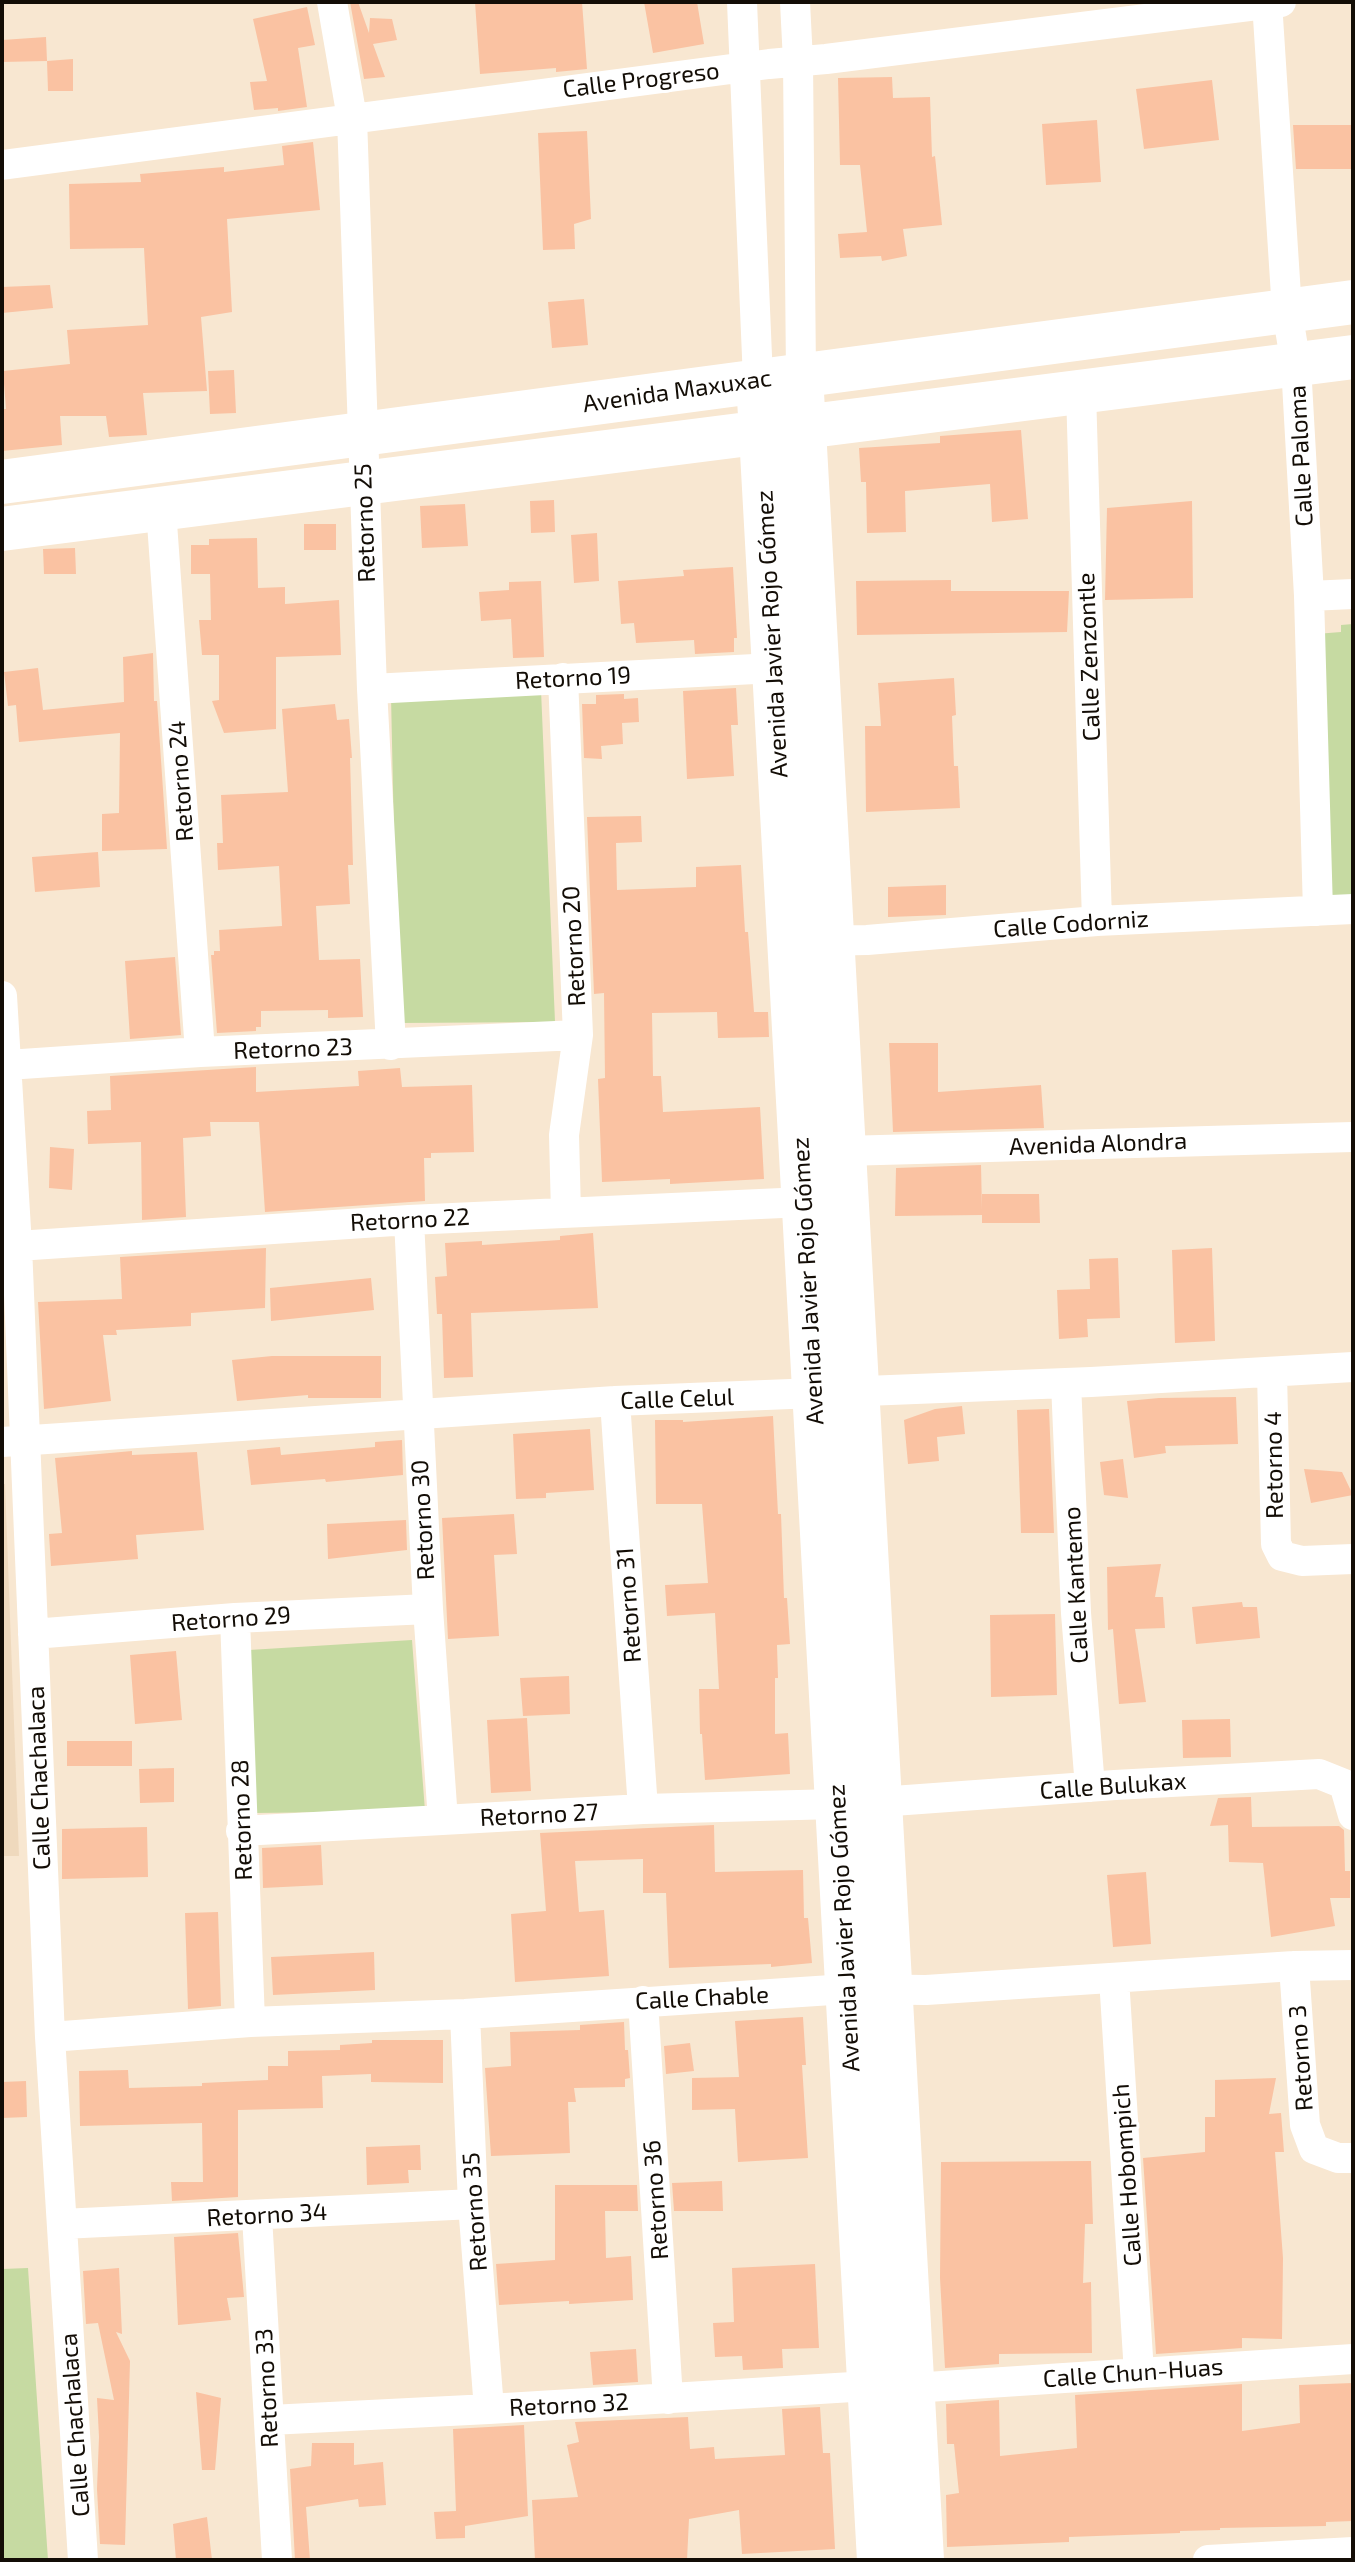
<!DOCTYPE html>
<meta charset="utf-8">
<style>
body{margin:0}
#map{position:relative;width:1355px;height:2562px;overflow:hidden;background:#f8e7d1;font-family:"Exo 2",sans-serif}
canvas{display:block}
.frame{position:absolute;inset:0;border:4px solid #130d06;pointer-events:none}
</style>
<div id="map">
<canvas width="1355" height="2562"></canvas>
<div class="frame"></div>
</div>
<script>
const g = document.querySelector('canvas').getContext('2d');
g.lineJoin = 'round';
function paint(path, color) { g.fillStyle = color; g.fill(path, 'evenodd'); }
const poly = rows => new Path2D(rows.map(r => 'M' + r).join(''));
function stroke(path, color, width, dash) { g.strokeStyle = color; g.lineWidth = width; g.lineCap = dash ? 'butt' : 'round'; g.setLineDash(dash || []); g.stroke(path); }
function drawText(font, color, halo, rows, align = 'center') {
  g.font = font + ' "Exo 2",sans-serif'; g.lineWidth = 6; g.setLineDash([]); g.textBaseline = 'middle'; g.strokeStyle = halo; g.fillStyle = color; for (const [text, x, y, turn = 0] of rows) {
    g.save(); g.translate(x, y); g.rotate((+turn || 0) * Math.PI / 180); g.textAlign = isNaN(turn) ? turn : align; if (halo) g.strokeText(text, 0, 0); g.fillText(text, 0, 0); g.restore();
  }
}
paint(poly([
 [2,1484,5,1484,19,1856,2,1856]
]), '#efd9bd');
paint(poly([
 [1353,624,1353,905,1329,906,1316,634,1341,632,1341,625],
 [541,690,555,1022,398,1023,391,696],
 [412,1640,425,1811,254,1813,249,1650],
 [28,2268,48,2560,2,2560,2,2269]
]), '#c6daa2');
paint(poly([
 [350,2,358,2,369,33,370,18,392,19,397,40,373,44,385,77,364,79],
 [475,2,582,2,587,69,556,72,556,68,480,74],
 [644,2,697,2,704,44,653,53],
 [307,7,315,45,298,48,307,107,278,111,278,108,254,110,250,82,267,81,253,19],
 [46,37,47,61,2,62,2,40],
 [73,59,73,91,48,91,47,61],
 [892,77,893,98,930,97,932,157,935,156,942,225,903,229,907,256,882,261,881,256,840,258,838,234,867,232,860,165,840,165,838,78],
 [1212,80,1219,140,1144,149,1136,89],
 [1097,120,1101,182,1046,185,1042,124],
 [1293,125,1353,125,1353,169,1296,169],
 [587,131,591,219,574,224,575,249,543,250,538,133],
 [313,142,320,210,227,219,232,312,201,317,207,391,143,393,147,435,109,437,106,416,60,416,62,445,2,451,2,409,6,409,3,371,70,364,67,330,148,325,144,248,70,249,69,184,141,182,140,174,224,167,224,172,284,165,282,146],
 [50,285,53,308,2,313,2,287],
 [584,299,588,345,552,348,548,302],
 [234,370,236,413,210,414,208,371],
 [1021,430,1028,519,992,522,990,484,905,491,906,532,867,533,866,482,861,482,859,448,940,443,940,436],
 [554,500,555,532,531,533,530,501],
 [1192,501,1193,598,1105,600,1107,508],
 [465,504,468,546,422,548,420,506],
 [304,524,336,524,336,550,304,550],
 [597,533,599,581,574,583,571,535],
 [257,538,258,588,285,587,285,604,339,600,341,655,276,657,276,729,224,733,212,701,219,700,219,655,202,655,199,620,211,620,210,574,191,574,191,545,209,545,209,539],
 [75,548,76,574,44,574,43,549],
 [733,567,737,638,734,638,734,652,695,654,694,640,636,643,634,623,621,624,618,581,684,576,683,570],
 [951,580,951,591,1069,591,1067,632,857,635,856,581],
 [541,581,544,657,513,658,511,619,481,621,479,592,509,590,509,582],
 [153,653,154,701,157,701,167,849,102,851,102,814,119,813,120,733,19,742,16,705,8,706,4,672,38,668,43,710,124,702,123,657],
 [954,678,956,715,952,716,954,766,958,766,960,808,866,812,865,726,881,726,878,683],
 [736,688,738,725,731,725,734,776,687,779,683,691],
 [624,694,624,699,638,698,639,722,622,723,623,744,601,746,602,759,584,758,582,704,596,704,596,695],
 [335,704,337,720,349,719,352,758,350,758,353,865,348,865,350,904,316,906,319,960,360,959,363,1017,328,1018,328,1010,261,1011,261,1027,256,1027,256,1031,217,1033,211,955,214,955,214,951,220,951,219,930,282,926,279,866,218,870,217,843,223,843,221,795,288,792,282,709],
 [641,816,642,842,616,843,617,890,696,887,696,867,741,865,745,932,748,932,754,1012,768,1012,769,1037,718,1038,717,1012,652,1013,653,1076,661,1076,663,1112,760,1107,764,1179,670,1184,670,1179,602,1182,598,1079,605,1078,604,993,594,994,587,817],
 [98,852,100,887,35,892,32,857],
 [946,885,946,915,888,917,888,887],
 [175,957,181,1035,130,1039,125,961],
 [889,1043,938,1043,938,1092,1041,1085,1044,1128,893,1132],
 [256,1067,256,1092,359,1086,358,1071,400,1068,402,1087,472,1085,474,1152,431,1153,431,1158,424,1158,425,1201,265,1212,259,1122,210,1122,211,1136,183,1138,186,1217,142,1220,141,1142,88,1144,87,1111,111,1110,110,1076],
 [50,1147,74,1149,72,1190,49,1188],
 [981,1165,982,1210,982,1194,1039,1194,1040,1223,982,1223,982,1215,895,1216,896,1168],
 [593,1233,598,1308,471,1313,473,1377,444,1378,442,1314,437,1314,435,1277,447,1276,445,1243,482,1241,482,1245,560,1240,560,1236],
 [266,1248,265,1308,191,1313,191,1326,116,1330,117,1335,103,1335,111,1401,44,1409,38,1302,122,1299,120,1257],
 [1212,1248,1215,1341,1175,1343,1172,1250],
 [1118,1258,1120,1318,1087,1319,1088,1337,1059,1339,1057,1290,1090,1289,1089,1259],
 [371,1278,374,1310,271,1321,270,1288],
 [272,1356,381,1356,381,1398,308,1398,308,1395,237,1401,232,1360],
 [1236,1397,1238,1444,1165,1446,1166,1453,1134,1458,1127,1401,1159,1398],
 [962,1406,965,1434,937,1437,939,1461,908,1464,904,1420,935,1409],
 [1049,1409,1054,1533,1021,1533,1017,1410],
 [773,1416,778,1514,781,1514,784,1598,787,1598,790,1644,777,1645,778,1678,775,1678,775,1734,788,1733,790,1774,705,1780,702,1734,700,1734,699,1689,719,1689,715,1613,667,1616,665,1585,708,1583,702,1504,656,1504,655,1420,683,1420,683,1422],
 [590,1429,594,1490,546,1493,546,1498,516,1499,513,1434],
 [402,1440,403,1475,326,1482,325,1479,251,1485,247,1450,280,1447,281,1455,375,1447,375,1442],
 [132,1451,132,1455,197,1452,204,1530,136,1535,138,1559,51,1566,49,1534,62,1533,55,1458],
 [1123,1459,1128,1498,1104,1495,1100,1462],
 [1304,1469,1342,1472,1353,1495,1311,1503],
 [514,1514,517,1554,494,1555,499,1636,448,1639,442,1518],
 [406,1520,407,1550,328,1559,327,1524],
 [1161,1564,1155,1597,1163,1597,1165,1628,1135,1629,1146,1702,1119,1704,1113,1629,1108,1630,1107,1567],
 [1242,1602,1243,1607,1257,1607,1260,1638,1196,1644,1192,1607],
 [1055,1614,1057,1695,991,1697,990,1615],
 [176,1651,182,1720,135,1724,130,1655],
 [569,1676,570,1714,523,1716,520,1678],
 [527,1718,531,1791,491,1793,487,1720],
 [1230,1719,1231,1757,1183,1758,1182,1720],
 [67,1741,132,1741,132,1766,67,1766],
 [174,1768,174,1802,140,1803,139,1769],
 [1251,1797,1252,1827,1339,1826,1344,1830,1345,1871,1350,1871,1350,1898,1330,1898,1335,1926,1271,1937,1263,1863,1229,1862,1228,1825,1210,1826,1218,1798],
 [714,1825,715,1872,803,1870,804,1918,808,1918,812,1963,771,1967,771,1964,669,1968,666,1893,643,1893,643,1859,575,1861,579,1912,604,1910,609,1976,515,1982,511,1914,546,1911,540,1833],
 [147,1827,148,1877,62,1879,62,1829],
 [321,1845,323,1885,263,1888,262,1848],
 [1146,1872,1151,1944,1113,1947,1107,1875],
 [218,1912,221,2006,188,2009,185,1913],
 [374,1952,375,1990,273,1995,271,1957],
 [803,2017,806,2065,802,2065,808,2158,738,2162,735,2109,692,2110,692,2078,739,2077,735,2021],
 [624,2022,625,2050,628,2050,630,2078,625,2079,625,2087,574,2088,576,2102,568,2102,570,2153,491,2156,485,2068,511,2066,510,2032,580,2030,580,2025],
 [372,2040,443,2040,443,2083,371,2082,371,2074,322,2076,323,2108,238,2110,238,2197,172,2201,171,2182,203,2182,202,2123,80,2126,79,2071,128,2070,129,2088,202,2086,202,2083,268,2080,268,2066,288,2066,288,2051,340,2050,340,2045,372,2043],
 [690,2043,694,2071,666,2074,664,2046],
 [1276,2078,1269,2114,1281,2113,1284,2152,1275,2152,1283,2258,1282,2339,1242,2338,1242,2348,1156,2354,1143,2158,1205,2152,1205,2117,1215,2117,1215,2080],
 [26,2081,27,2117,2,2118,2,2082],
 [420,2145,421,2170,408,2170,409,2183,367,2185,366,2147],
 [1091,2161,1093,2224,1085,2224,1083,2283,1091,2282,1092,2353,999,2354,999,2364,945,2368,940,2278,941,2162],
 [722,2181,723,2211,674,2211,672,2183],
 [555,2185,637,2185,638,2211,605,2211,606,2258,631,2256,633,2300,569,2304,569,2301,499,2305,496,2264,555,2260],
 [238,2233,244,2297,227,2298,231,2320,178,2325,174,2237],
 [815,2264,819,2348,782,2349,783,2368,743,2370,742,2356,715,2357,713,2323,734,2322,732,2268],
 [119,2268,122,2334,116,2332,130,2361,125,2545,100,2544,97,2489,99,2437,97,2398,114,2400,98,2323,86,2324,83,2271],
 [636,2349,638,2382,593,2385,590,2352],
 [1353,2383,1353,2521,1326,2522,1326,2526,1220,2528,1220,2530,1180,2531,1180,2533,1069,2537,1069,2542,947,2547,946,2495,959,2493,954,2444,947,2444,946,2404,999,2400,1000,2456,1077,2448,1075,2395,1242,2384,1242,2431,1300,2423,1299,2385],
 [196,2392,221,2398,215,2470,202,2470],
 [820,2407,823,2453,830,2453,835,2549,742,2554,739,2510,689,2519,687,2560,535,2560,532,2500,578,2497,567,2445,579,2442,575,2422,688,2417,690,2449,714,2447,715,2459,785,2455,782,2409],
 [524,2425,528,2516,465,2526,465,2538,436,2539,434,2512,456,2511,453,2429],
 [312,2443,354,2443,354,2465,383,2462,386,2505,359,2507,358,2499,306,2507,310,2560,295,2560,290,2469,311,2466],
 [207,2517,212,2560,176,2560,173,2524]
]), '#fac2a2');
stroke(poly([
 [332,2,352,118,372,689,391,1045],
 [742,2,758,380],
 [795,2,798,61,801,375],
 [1267,2,1287,311,1296,365,1309,596,1318,911],
 [2,165,769,64,826,59,1281,2],
 [1081,392,1097,921],
 [161,509,200,1052],
 [1309,596,1353,594],
 [563,678,578,1035,564,1135,566,1213],
 [372,689,774,668],
 [815,941,867,940,1097,921,1353,909],
 [2,996,17,1246,50,2037,83,2560],
 [7,1065,200,1052,578,1035],
 [844,1151,1353,1137],
 [409,1220,428,1609,443,1820],
 [17,1246,409,1220,804,1202],
 [1272,1373,1276,1544,1282,1556,1302,1561,1353,1559],
 [1066,1383,1076,1613,1090,1787],
 [615,1401,643,1809],
 [2,1442,615,1401,1091,1382,1353,1367],
 [235,1618,250,2022],
 [33,1634,235,1618,428,1609],
 [879,1802,1115,1785,1319,1774,1344,1784,1353,1815],
 [241,1831,643,1809,837,1804],
 [1294,1966,1305,2125,1314,2149,1338,2158,1353,2158],
 [1114,1978,1139,2373],
 [643,2001,668,2399],
 [465,2014,473,2204,489,2409],
 [50,2037,250,2022,465,2014,847,1989,926,1990,1294,1966,1353,1965],
 [257,2216,277,2560],
 [62,2224,473,2204],
 [912,2388,1353,2359],
 [270,2420,489,2409,869,2386],
 [1208,2560,1353,2552]
]), '#fff', 30);
stroke(poly([
 [801,375,922,2560],
 [758,380,879,2560],
 [2,482,1353,302],
 [2,529,1353,357]
]), '#fff', 44);
drawText('24px', '#130d06', '#fff', [
 ["Calle Progreso",641,80,-7],
 ["Avenida Maxuxac",677,391,-8],
 ["Calle Paloma",1301,456,-93],
 ["Retorno 25",365,523,-92],
 ["Avenida Javier Rojo Gómez",772,634,-93],
 ["Calle Zenzontle",1089,657,-92],
 ["Retorno 19",573,678,-3],
 ["Retorno 24",181,781,-94],
 ["Calle Codorniz",1071,924,-4],
 ["Retorno 20",574,946,-93],
 ["Retorno 23",293,1049,-2],
 ["Avenida Alondra",1098,1144,-2],
 ["Retorno 22",410,1220,-3],
 ["Avenida Javier Rojo Gómez",808,1281,-93],
 ["Calle Celul",677,1399,-2],
 ["Retorno 4",1274,1465,-91],
 ["Retorno 30",423,1520,-93],
 ["Calle Kantemo",1076,1585,-93],
 ["Retorno 31",629,1605,-94],
 ["Retorno 29",231,1619,-4],
 ["Calle Chachalaca",39,1778,-92],
 ["Calle Bulukax",1113,1786,-4],
 ["Retorno 27",539,1815,-3],
 ["Retorno 28",242,1820,-92],
 ["Avenida Javier Rojo Gómez",844,1928,-93],
 ["Calle Chable",702,1998,-3],
 ["Retorno 3",1301,2058,-94],
 ["Calle Hobompich",1127,2175,-94],
 ["Retorno 36",656,2200,-94],
 ["Retorno 35",475,2212,-94],
 ["Retorno 34",267,2215,-3],
 ["Calle Chun-Huas",1133,2373,-4],
 ["Retorno 33",267,2388,-93],
 ["Retorno 32",569,2405,-3],
 ["Calle Chachalaca",75,2425,-94]
]);
</script>
